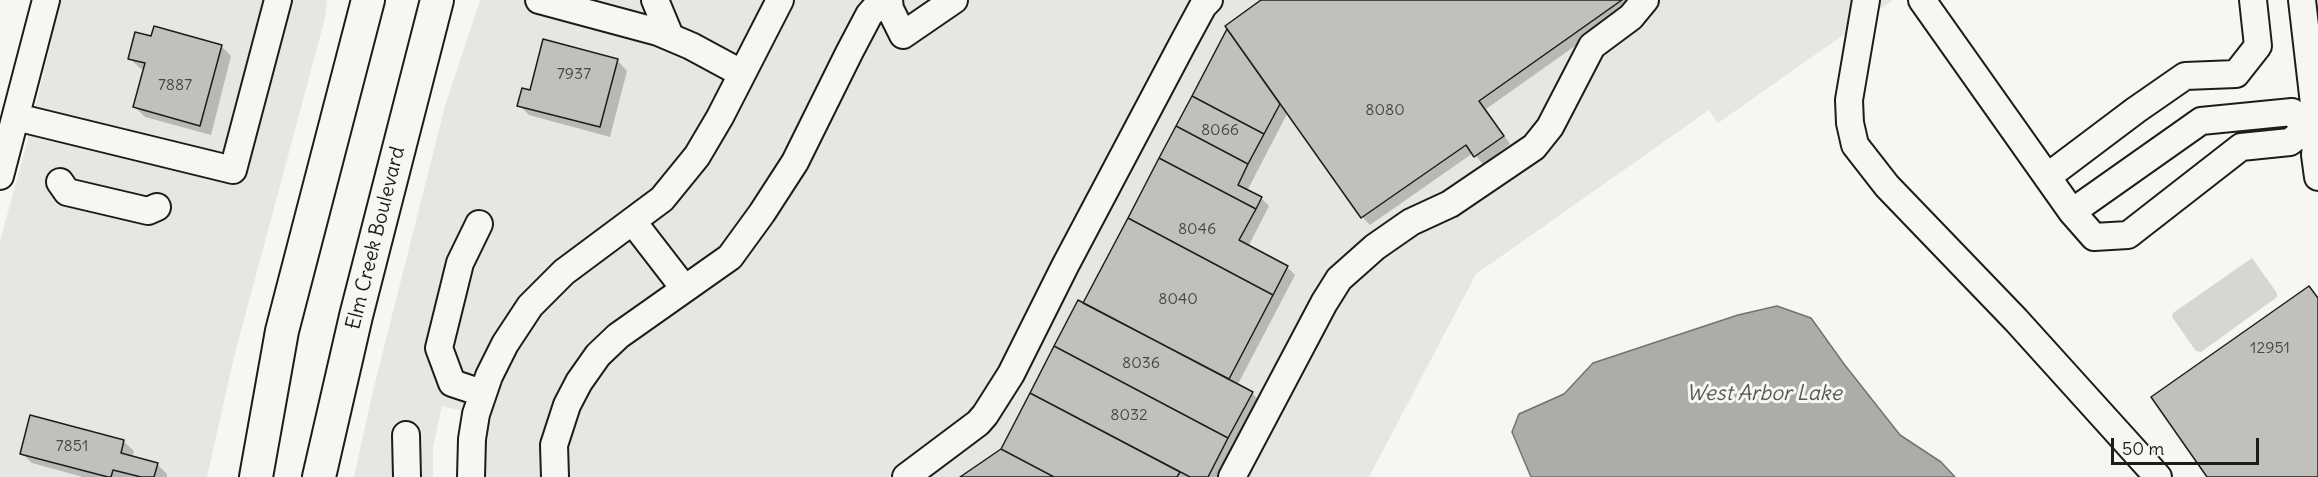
<!DOCTYPE html>
<style>
body{margin:0}
#map{position:relative;width:2318px;height:477px;overflow:hidden;background:#f6f6f2;font-family:Delius,sans-serif}
canvas{display:block}
.scale{position:absolute;left:2111px;top:438px;width:148px;height:27px;box-sizing:border-box;border:3px solid #1c1c1c;border-top:0;padding-left:8px;font-size:18px;line-height:21px;white-space:nowrap;color:#1c1c1c;-webkit-text-stroke:4px #f6f6f2;paint-order:stroke}
</style>
<div id="map">
<canvas width="2318" height="477"></canvas>
<div class="scale">50 m</div>
</div>
<script>
const g = document.querySelector('canvas').getContext('2d');
g.lineJoin = 'round';
function paint(path, color) { g.fillStyle = color; g.fill(path, 'evenodd'); }
const poly = rows => new Path2D(rows.map(r => 'M' + r).join(''));
function stroke(path, color, width, dash) { g.strokeStyle = color; g.lineWidth = width; g.lineCap = dash ? 'butt' : 'round'; g.setLineDash(dash || []); g.stroke(path); }
function drawText(font, color, halo, rows, align = 'center') {
  g.font = font + ' Delius,sans-serif'; g.lineWidth = 6; g.setLineDash([]); g.textBaseline = 'middle'; g.strokeStyle = halo; g.fillStyle = color; for (const [text, x, y, turn = 0] of rows) {
    g.save(); g.translate(x, y); g.rotate((+turn || 0) * Math.PI / 180); g.textAlign = isNaN(turn) ? turn : align; if (halo) g.strokeText(text, 0, 0); g.fillText(text, 0, 0); g.restore();
  }
}
paint(poly([
 [61,0,327,0,325,18,234,357,207,477,0,477,0,241,25,150],
 [480,0,1893,0,1718,123,1709,110,1476,274,1369,477,471,477,476,414,442,406,433,447,433,477,354,477,373,391,445,106]
]), '#e6e6e2');
paint(poly([
 [2252,258,2277,293,2277,297,2201,352,2196,351,2172,317,2173,313]
]), '#d6d6d2');
const water = poly([
 [1777,306,1811,318,1844,364,1900,435,1941,462,1955,477,1531,477,1512,432,1519,414,1564,394,1593,363,1738,315,1777,306]
]);
paint(water, '#acaca9');
stroke(water, '#727271', 1.5);
paint(poly([
 [1263,0,1640,0,1486,109,1510,144,1483,164,1473,153,1370,225,1362,217,1288,112,1247,191,1261,198,1269,206,1248,247,1287,267,1295,275,1237,386,1252,393,1260,401,1220,477,963,477,1002,449,1079,302,1084,305,1229,29],
 [152,38,221,46,231,56,211,135,145,117,135,107,145,70,140,68,129,58],
 [617,60,627,71,610,137,529,115,519,105],
 [123,441,134,451,132,457,157,464,167,474,167,477,83,477,32,463,21,453]
]), '#0003');
const building = poly([
 [1261,0,1622,0,1479,101,1504,136,1474,157,1466,145,1361,218,1225,26,1261,0],
 [154,26,222,45,200,126,133,107,145,63,128,59,135,32,151,36,154,26],
 [1227,29,1280,104,1264,134,1192,96,1227,29],
 [543,39,618,59,600,127,517,106,522,88,530,90,543,39],
 [1192,96,1264,134,1248,164,1176,126,1192,96],
 [1176,126,1248,164,1238,185,1262,197,1256,209,1159,158,1176,126],
 [1159,158,1256,209,1239,240,1288,266,1273,295,1128,218,1159,158],
 [1128,218,1273,295,1229,379,1083,303,1128,218],
 [2309,286,2318,298,2318,477,2207,477,2151,397,2309,286],
 [1078,300,1253,392,1228,438,1054,346,1078,300],
 [1054,346,1228,438,1208,477,1190,477,1030,393,1054,346],
 [1030,393,1180,472,1177,477,1054,477,1001,449,1030,393],
 [30,415,124,440,121,453,158,463,154,477,141,477,113,470,111,477,108,477,20,454,30,415],
 [1001,449,1054,477,960,477,1001,449]
]);
paint(building, '#c0c0bd');
stroke(building, '#1c1c1c', 1.5);
const minor = poly([
 [539,0,658,32,691,46,741,73],
 [655,0,670,36],
 [889,0,890,9,903,35,954,0],
 [1866,0,1849,100,1850,123,1855,145,1887,186,2016,320,2158,477],
 [1922,0,2072,212,2094,237,2128,235,2241,147,2290,142,2307,128],
 [2302,0,2317,130,2315,155,2318,177],
 [16,117,233,170,278,0],
 [0,176,46,0],
 [2047,177,2136,110,2185,76,2236,74,2258,46,2253,0],
 [60,182,67,192,148,211,157,207],
 [2072,212,2201,121,2292,112,2307,128,2318,130],
 [633,222,684,288],
 [479,224,460,263,439,348,452,383,482,393],
 [406,435,407,477],
 [471,477,472,439,476,414,489,376,505,344,530,306,564,272,662,199,697,156,720,117,780,0],
 [555,477,554,445,567,405,579,382,598,355,618,336,730,257,762,213,795,162,849,53,869,15,882,0],
 [906,477,978,423,985,415,1011,374,1065,266,1183,43,1203,6,1209,0],
 [1232,477,1324,303,1339,279,1375,247,1411,222,1450,204,1534,147,1550,127,1592,46,1631,17,1645,0]
]);
const major = poly([
 [256,477,282,331,368,0],
 [319,477,356,316,437,0]
]);
stroke(minor, '#1c1c1c', 30);
stroke(major, '#1c1c1c', 36);
stroke(minor, '#f6f6f2', 26);
stroke(major, '#f6f6f2', 32);
drawText('16px', '#454544', null, [
 ["7937",574,74],
 ["7887",175,85],
 ["8080",1385,110],
 ["8066",1220,130],
 ["8046",1197,229],
 ["8040",1178,299],
 ["12951",2270,348],
 ["8036",1141,363],
 ["8032",1129,415],
 ["7851",72,446]
]);
drawText('20px', '#1c1c1c', '#f6f6f2', [
 ["Elm Creek Boulevard",376,238,-76]
]);
drawText('italic 21px', '#565654', '#f6f6f2', [
 ["West Arbor Lake",1764,394]
]);
</script>
